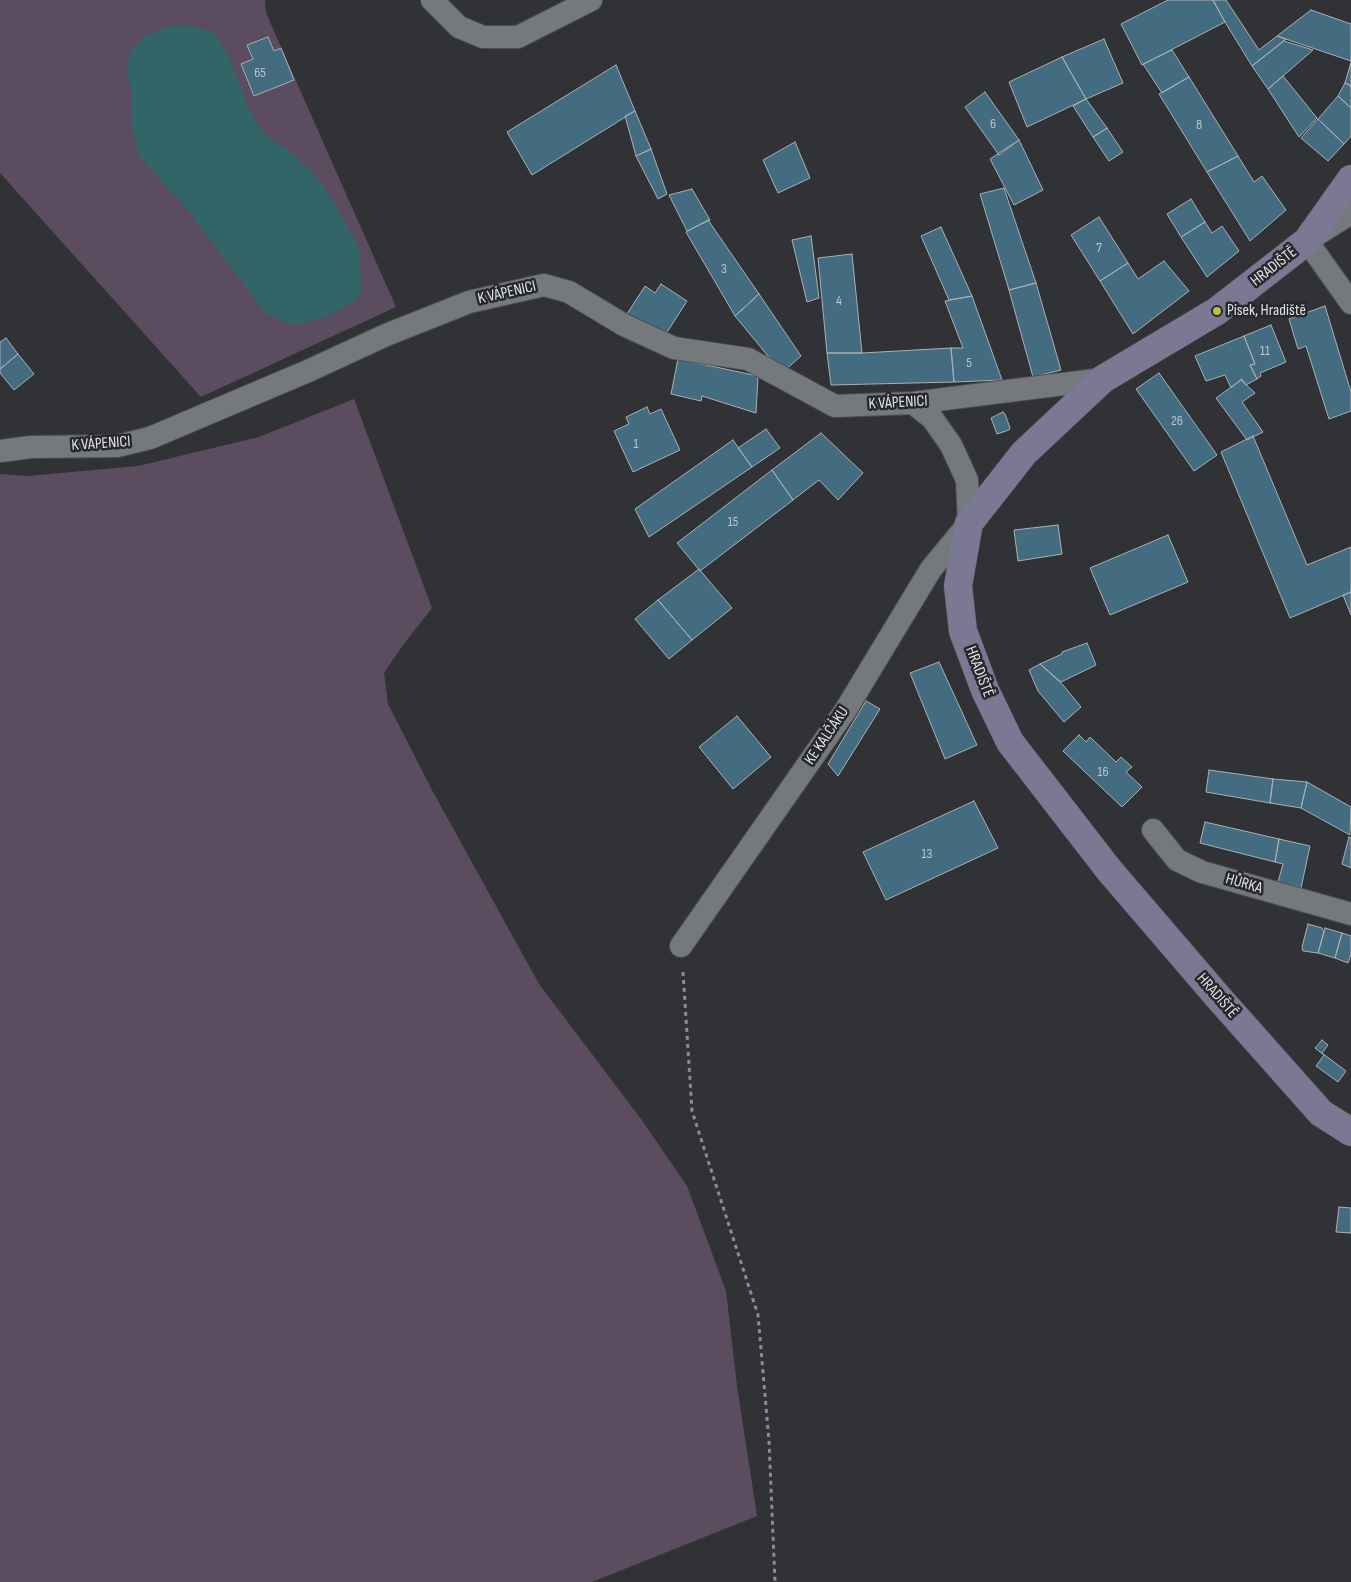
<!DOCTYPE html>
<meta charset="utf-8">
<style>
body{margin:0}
canvas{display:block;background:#303236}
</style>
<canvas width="1351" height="1582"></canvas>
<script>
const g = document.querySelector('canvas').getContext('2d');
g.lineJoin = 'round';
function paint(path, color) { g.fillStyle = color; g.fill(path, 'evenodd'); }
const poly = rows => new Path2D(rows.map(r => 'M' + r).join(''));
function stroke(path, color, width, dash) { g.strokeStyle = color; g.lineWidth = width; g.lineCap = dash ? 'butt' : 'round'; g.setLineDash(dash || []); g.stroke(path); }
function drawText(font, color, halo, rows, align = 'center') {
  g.font = font + ' "Sofia Sans Condensed",sans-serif'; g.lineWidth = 5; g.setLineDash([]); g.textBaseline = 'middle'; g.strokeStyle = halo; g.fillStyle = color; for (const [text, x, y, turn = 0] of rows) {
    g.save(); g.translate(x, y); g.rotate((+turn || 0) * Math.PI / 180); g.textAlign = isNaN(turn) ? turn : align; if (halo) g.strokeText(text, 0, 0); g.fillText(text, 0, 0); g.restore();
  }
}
paint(poly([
 [0,0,265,0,266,13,396,307,201,397,0,173],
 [354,399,432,608,403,645,384,673,388,704,432,790,539,984,641,1119,687,1186,726,1291,737,1386,757,1516,592,1582,0,1582,0,474,28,476,138,466,259,437]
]), '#5c4c5f');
paint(poly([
 [169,26,191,26,213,31,229,56,247,105,256,122,270,139,287,149,316,176,337,208,359,248,362,290,355,301,326,317,294,325,267,315,190,213,139,156,132,126,131,93,127,70,130,51,144,37]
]), '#326568');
const building = poly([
 [1168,0,1213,0,1225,22,1142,65,1121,24,1168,0],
 [1213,0,1226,0,1259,50,1277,36,1286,39,1252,66,1225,22,1213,0],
 [1311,10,1351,24,1351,61,1277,36,1311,10],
 [268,37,274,51,281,48,294,80,254,96,241,64,253,59,247,45,268,37],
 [1104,39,1123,83,1086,99,1062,57,1104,39],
 [1284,41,1313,50,1268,89,1252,66,1284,41],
 [1172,50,1189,77,1162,93,1143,64,1172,50],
 [1062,57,1086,99,1027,127,1009,82,1062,57],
 [1351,62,1351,86,1345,83,1351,62],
 [616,65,635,111,532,175,507,132,616,65],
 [1283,76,1317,118,1299,137,1268,89,1283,76],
 [1189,77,1238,156,1207,172,1159,94,1189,77],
 [1345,83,1351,86,1351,108,1338,96,1345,83],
 [985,92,1019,140,999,155,965,107,985,92],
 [1338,96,1351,108,1351,136,1344,144,1318,119,1338,96],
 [1086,99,1107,128,1093,137,1073,106,1086,99],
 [635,111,651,149,636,156,625,116,635,111],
 [1318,119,1344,144,1328,161,1301,138,1318,119],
 [1107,128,1123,152,1109,161,1093,137,1107,128],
 [1019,140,1043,190,1014,205,990,159,1019,140],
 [795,142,810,178,778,193,763,160,795,142],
 [651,149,667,194,658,199,636,156,651,149],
 [1238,156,1254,182,1262,176,1286,210,1250,241,1207,172,1238,156],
 [1004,188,1036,283,1009,290,980,194,1004,188],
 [692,189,710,220,687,231,669,195,692,189],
 [1191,199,1205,222,1181,237,1167,214,1191,199],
 [1099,217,1128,263,1100,281,1071,235,1099,217],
 [708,220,759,294,735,316,686,232,708,220],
 [1205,222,1212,233,1222,226,1239,251,1207,277,1181,237,1205,222],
 [941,227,972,296,949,300,921,236,941,227],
 [811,236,819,298,807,302,792,240,811,236],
 [852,254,862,353,827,353,818,258,852,254],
 [1164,261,1189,291,1133,334,1100,281,1128,263,1138,279,1164,261],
 [1036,283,1061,370,1033,377,1009,290,1036,283],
 [661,284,687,301,662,340,625,317,645,286,655,293,661,284],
 [759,294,801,356,782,373,735,316,759,294],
 [972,296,1002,380,954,382,951,348,963,348,945,301,972,296],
 [1325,306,1351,392,1351,411,1329,419,1306,346,1298,349,1289,319,1325,306],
 [1271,325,1286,362,1260,373,1261,376,1257,379,1250,365,1255,364,1244,336,1271,325],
 [1244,336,1255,364,1250,365,1257,379,1246,385,1242,379,1231,388,1225,375,1206,381,1195,356,1244,336],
 [6,338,18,354,0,369,0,342,6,338],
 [951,348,954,382,831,385,827,353,862,353,951,348],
 [18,354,34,374,14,390,0,373,0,369,18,354],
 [678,359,758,376,756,413,702,396,701,401,671,394,678,359],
 [1159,373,1217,455,1194,471,1136,389,1159,373],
 [1241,380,1255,393,1242,402,1263,432,1247,440,1216,398,1241,380],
 [647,407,650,414,661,409,680,450,633,472,614,431,629,424,626,417,647,407],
 [1003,412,1005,414,1010,428,1009,430,997,434,991,418,1003,412],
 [766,429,780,448,752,467,738,448,766,429],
 [821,433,863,473,838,500,819,480,793,500,772,470,821,433],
 [1253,436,1307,565,1351,547,1351,592,1290,618,1221,452,1253,436],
 [733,440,752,467,649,537,635,509,733,440],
 [772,470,793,500,700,571,677,543,772,470],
 [1058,525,1062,554,1018,561,1014,530,1058,525],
 [1168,535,1188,582,1110,615,1090,568,1168,535],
 [699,569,732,608,692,640,658,600,699,569],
 [1351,592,1351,615,1343,595,1351,592],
 [658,600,692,640,669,659,635,619,658,600],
 [1087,643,1096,665,1061,682,1040,664,1062,654,1062,652,1087,643],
 [939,662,977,745,945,759,910,673,939,662],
 [1040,664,1063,685,1081,707,1064,722,1038,691,1029,670,1040,664],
 [866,701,880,709,838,776,828,764,866,701],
 [737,716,771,757,733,789,699,747,737,716],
 [1079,735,1086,742,1090,737,1116,762,1121,757,1132,767,1126,772,1142,787,1122,807,1063,751,1079,735],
 [1209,770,1273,779,1270,803,1206,792,1209,770],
 [1273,779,1307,782,1301,808,1270,803,1273,779],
 [1307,782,1351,807,1350,835,1301,808,1307,782],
 [974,801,998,848,886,900,863,852,974,801],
 [1205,822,1279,839,1275,862,1200,843,1205,822],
 [1349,837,1351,838,1351,868,1342,864,1349,837],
 [1279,839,1310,846,1301,888,1278,882,1283,864,1275,862,1279,839],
 [1308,924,1322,928,1324,932,1318,953,1303,951,1302,947,1308,924],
 [1325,928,1342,933,1335,958,1318,953,1325,928],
 [1342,933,1351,936,1351,954,1348,963,1335,958,1342,933],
 [1322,1040,1328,1045,1322,1053,1346,1071,1338,1082,1316,1066,1324,1055,1315,1048,1322,1040],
 [1339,1207,1351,1208,1351,1233,1336,1232,1339,1207]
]);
paint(building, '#446c80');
stroke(building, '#abb0b3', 1);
const street = poly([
 [432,0,459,27,483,37,518,37,591,0],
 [1351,213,1307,241,1351,303],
 [0,451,31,447,117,446,150,438,308,371,386,335,469,302,544,285,569,292,624,325,674,348,748,359,835,406,913,403,1103,379],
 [1153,830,1177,860,1202,872,1351,914],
 [681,946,845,711,931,569,969,523,967,480,951,445,932,418,913,403]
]);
const secondary = poly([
 [1351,179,1307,241,1217,311,1103,379,1024,453,969,523,958,586,963,631,985,690,1010,742,1109,870,1218,997,1321,1113,1351,1132]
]);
stroke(street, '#4c4e52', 24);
stroke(secondary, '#4c4e52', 29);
stroke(poly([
 [683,972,692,1111,758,1315,769,1441,775,1582]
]), '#8b8d90', 3, [4, 4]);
stroke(street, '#75787c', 22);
stroke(secondary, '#7a7893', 28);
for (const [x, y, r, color] of [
 [1217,311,5,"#bcbf44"]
]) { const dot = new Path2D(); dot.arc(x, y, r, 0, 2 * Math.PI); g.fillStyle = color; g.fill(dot); stroke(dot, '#26282c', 2); }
drawText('14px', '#bac5cc', null, [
 ["65",260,73],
 ["6",993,124],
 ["8",1199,125],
 ["7",1099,248],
 ["3",724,269],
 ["4",839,301],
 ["11",1265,351],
 ["5",969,363],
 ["26",1177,421],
 ["1",636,444],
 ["15",733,522],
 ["16",1103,772],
 ["13",927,854]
]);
drawText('16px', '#e1e3e5', '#26282c', [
 ["HRADIŠTĚ",1274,267,-38],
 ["K VÁPENICI",507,293,-13],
 ["K VÁPENICI",898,403,-3],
 ["K VÁPENICI",101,444,-4],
 ["HRADIŠTĚ",979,672,69],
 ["KE KALČÁKU",827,736,-56],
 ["HŮRKA",1244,884,16],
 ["HRADIŠTĚ",1217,996,49]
]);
drawText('16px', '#e1e3e5', '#26282c', [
 ["Písek, Hradiště",1227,311]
], 'left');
</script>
